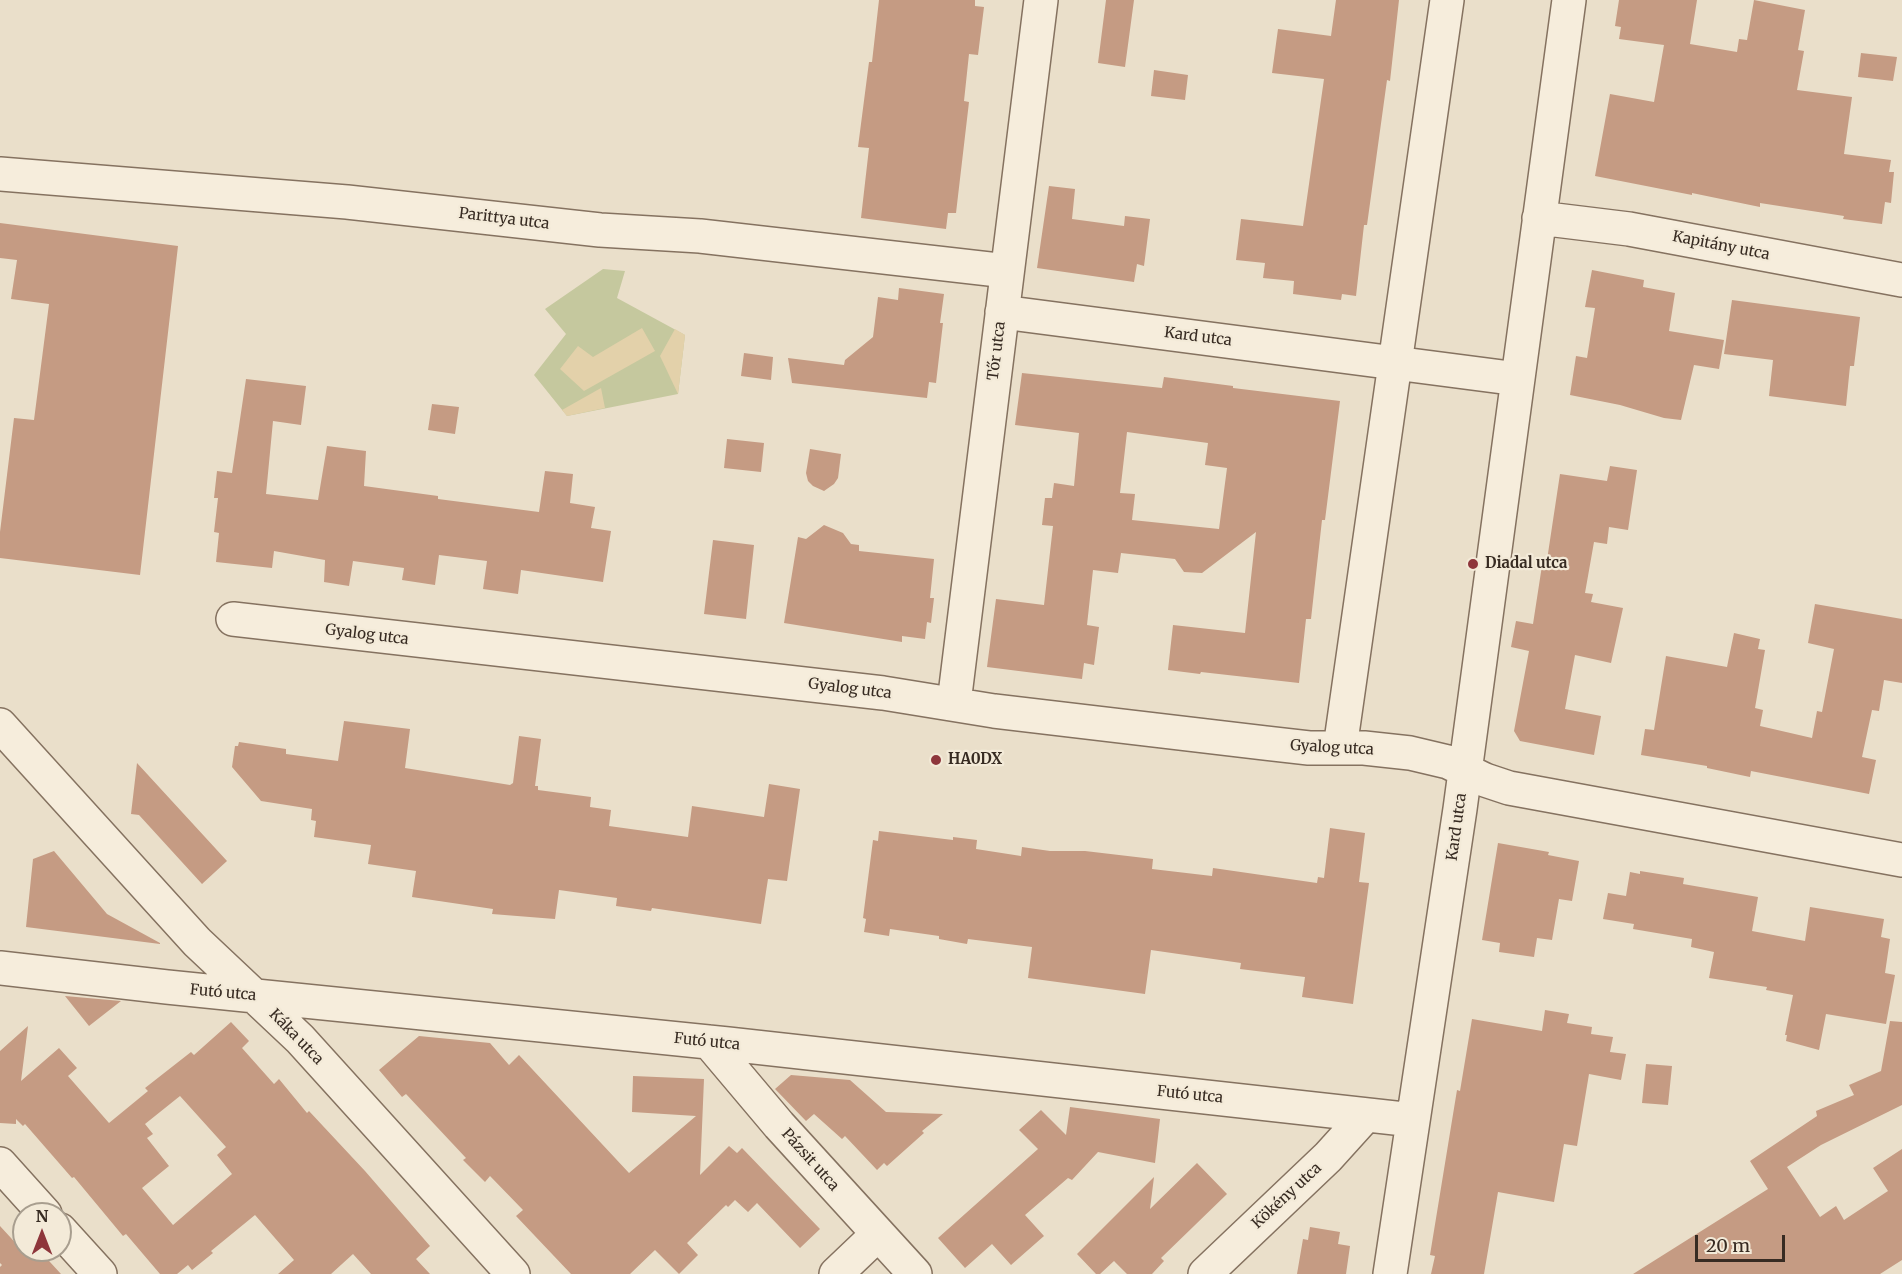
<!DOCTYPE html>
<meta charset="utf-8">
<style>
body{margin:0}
#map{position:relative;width:1902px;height:1274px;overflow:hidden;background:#eadfca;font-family:Merriweather,serif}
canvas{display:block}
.north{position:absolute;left:12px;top:1202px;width:60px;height:60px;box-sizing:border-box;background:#f3ead8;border:2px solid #a89e8f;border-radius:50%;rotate:0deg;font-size:16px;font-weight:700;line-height:24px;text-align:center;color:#372b22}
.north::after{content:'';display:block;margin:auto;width:21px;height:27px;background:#8e363b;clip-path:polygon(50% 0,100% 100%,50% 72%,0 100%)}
.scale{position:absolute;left:1695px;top:1235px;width:90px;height:27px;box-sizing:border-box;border:3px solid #372b22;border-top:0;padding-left:8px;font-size:18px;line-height:21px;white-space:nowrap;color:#372b22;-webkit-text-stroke:4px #f3ead8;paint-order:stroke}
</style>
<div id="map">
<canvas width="1902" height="1274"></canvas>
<div class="north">N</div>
<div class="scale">20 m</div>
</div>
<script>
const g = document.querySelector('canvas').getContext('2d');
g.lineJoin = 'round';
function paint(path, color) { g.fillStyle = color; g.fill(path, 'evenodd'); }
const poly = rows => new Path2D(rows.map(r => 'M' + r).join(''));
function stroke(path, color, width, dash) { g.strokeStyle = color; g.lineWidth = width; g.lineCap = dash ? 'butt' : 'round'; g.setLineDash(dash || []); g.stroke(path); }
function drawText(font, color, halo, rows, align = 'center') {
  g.font = font + ' Merriweather,serif'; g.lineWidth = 4.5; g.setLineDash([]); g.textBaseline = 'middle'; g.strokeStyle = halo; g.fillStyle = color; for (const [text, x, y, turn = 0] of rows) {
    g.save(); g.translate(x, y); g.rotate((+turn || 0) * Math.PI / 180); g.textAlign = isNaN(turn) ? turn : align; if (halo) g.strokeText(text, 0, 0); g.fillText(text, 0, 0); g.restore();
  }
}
paint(poly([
 [603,269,625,271,617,298,685,335,678,394,567,416,534,375,566,334,545,309]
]), '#c5c89e');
paint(poly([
 [642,328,655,351,584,391,560,369,578,346,593,357],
 [675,329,685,335,678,394,660,356],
 [601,388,605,408,567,416,562,410]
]), '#e3d1aa');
paint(poly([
 [879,0,975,0,975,6,984,7,978,55,969,54,964,101,969,102,956,213,948,213,946,229,861,218,869,148,858,147,869,62,872,62],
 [1106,0,1134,0,1125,67,1098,63],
 [1336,0,1399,0,1390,81,1387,80,1367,225,1364,225,1356,296,1342,294,1341,300,1293,294,1294,281,1263,278,1265,263,1236,260,1241,219,1303,226,1324,79,1272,73,1278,29,1331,36],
 [1619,0,1697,0,1690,44,1737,52,1739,39,1747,40,1754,0,1805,10,1798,50,1804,51,1797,90,1852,97,1844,154,1891,160,1889,172,1894,172,1891,203,1885,202,1882,224,1843,219,1844,216,1760,203,1760,207,1692,193,1692,195,1595,176,1610,94,1654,102,1664,45,1619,39,1621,27,1615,26],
 [1861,53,1897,57,1893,81,1858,77],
 [1154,70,1188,75,1185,100,1151,96],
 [1049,186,1075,189,1072,219,1124,226,1125,216,1150,219,1144,266,1137,264,1134,282,1037,268],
 [0,223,178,246,140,575,0,558,0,532,14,418,34,420,49,304,11,299,17,260,0,258],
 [1592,270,1644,280,1643,287,1675,293,1669,331,1724,340,1719,369,1694,365,1681,420,1664,418,1620,405,1570,395,1576,356,1587,358,1595,308,1585,307],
 [899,288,944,294,940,323,943,323,936,383,929,382,927,398,792,383,788,358,844,365,845,360,873,337,878,297,898,300],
 [1732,300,1860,317,1854,366,1850,366,1846,406,1769,396,1773,360,1724,354],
 [744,353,773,357,771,380,741,376],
 [1022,373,1162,388,1164,377,1233,386,1233,388,1340,401,1325,520,1322,520,1311,619,1306,619,1299,683,1201,672,1200,674,1168,670,1173,625,1245,633,1256,532,1202,573,1184,572,1175,559,1121,553,1118,573,1093,570,1087,625,1099,627,1094,665,1084,663,1082,679,987,667,996,599,1044,605,1053,526,1042,525,1045,498,1052,498,1054,483,1074,486,1079,433,1015,425],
 [1127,432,1208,443,1205,465,1227,468,1219,529,1132,520,1135,494,1120,493],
 [246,379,306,386,301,425,273,421,266,494,318,500,327,446,366,451,364,486,438,496,438,499,539,512,545,471,573,474,570,503,595,507,591,528,611,531,603,582,521,570,518,594,483,589,487,561,439,555,435,585,402,580,404,568,353,561,349,586,324,582,325,560,274,551,272,568,216,562,219,533,214,532,218,498,214,498,217,471,232,473],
 [432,404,459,407,455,434,428,430],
 [727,439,764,443,761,472,724,468],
 [810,449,841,454,838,478,834,484,824,491,813,486,808,481,806,473],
 [1610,466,1637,470,1628,530,1609,527,1607,544,1594,542,1585,593,1593,594,1591,602,1623,608,1611,663,1575,655,1565,709,1601,716,1594,755,1520,741,1514,731,1529,651,1511,647,1516,621,1533,624,1543,559,1547,560,1560,474,1607,481],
 [824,525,843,533,851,544,859,545,859,551,934,559,930,598,934,598,931,623,927,622,925,639,902,636,902,642,784,623,798,537,806,539],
 [713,540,754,545,746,619,704,614],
 [1815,604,1902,619,1902,683,1884,680,1879,711,1872,710,1862,757,1876,760,1869,794,1751,771,1750,777,1707,768,1707,766,1641,755,1645,729,1654,730,1666,656,1727,667,1734,633,1760,639,1758,649,1765,650,1755,708,1763,710,1760,726,1812,738,1817,711,1822,712,1834,649,1808,643],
 [344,721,410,729,405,768,510,785,513,783,519,736,541,739,535,786,538,786,538,790,591,797,590,807,611,810,609,826,688,837,692,806,764,817,769,784,800,789,787,881,768,879,761,924,652,908,651,911,616,906,617,898,559,890,555,919,492,914,493,909,412,897,416,871,368,864,371,845,314,837,316,821,311,820,312,809,261,801,232,767,235,746,238,746,239,742,286,749,286,754,338,761],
 [137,763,227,861,202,884,139,815,131,814],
 [1330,828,1365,833,1359,882,1369,883,1353,1004,1302,997,1305,977,1240,969,1241,963,1151,950,1145,994,1028,978,1032,947,968,939,967,944,939,939,939,936,890,929,889,936,864,932,866,919,863,918,873,840,878,841,879,831,953,840,953,837,977,840,976,849,1021,856,1022,847,1050,851,1085,851,1153,859,1152,869,1212,876,1213,868,1317,883,1318,877,1324,878],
 [1498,843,1549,852,1548,855,1579,861,1572,901,1559,899,1552,940,1537,938,1534,957,1499,952,1500,943,1482,940],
 [54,851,107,914,160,943,160,944,26,927,33,859],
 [1640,871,1684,878,1683,884,1758,897,1752,931,1805,941,1810,907,1884,919,1881,937,1890,939,1885,973,1895,975,1886,1024,1826,1014,1819,1050,1786,1041,1787,1035,1785,1035,1793,995,1766,990,1767,987,1709,978,1714,952,1691,947,1692,939,1633,929,1634,924,1603,919,1608,893,1626,896,1630,872,1640,874],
 [65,996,121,1001,89,1026],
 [1545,1010,1569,1014,1567,1023,1592,1027,1591,1034,1613,1037,1610,1052,1626,1054,1621,1080,1589,1074,1577,1146,1564,1144,1554,1202,1498,1192,1484,1274,1431,1274,1435,1256,1430,1255,1457,1090,1460,1091,1472,1019,1542,1031],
 [1890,1021,1902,1022,1902,1105,1821,1145,1787,1167,1820,1217,1836,1206,1844,1220,1888,1191,1873,1168,1902,1149,1902,1260,1880,1274,1633,1274,1768,1189,1750,1161,1817,1116,1816,1111,1854,1095,1849,1085,1881,1071],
 [231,1022,249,1041,242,1048,274,1084,279,1079,307,1113,309,1111,365,1171,430,1246,416,1259,430,1274,371,1274,353,1254,331,1274,278,1274,294,1260,255,1215,211,1251,213,1253,192,1270,188,1265,177,1274,160,1274,126,1234,123,1236,74,1177,72,1178,25,1124,23,1126,16,1119,16,1124,0,1123,0,1051,28,1026,21,1081,59,1048,77,1068,68,1076,109,1123,148,1091,145,1088,191,1052,194,1055],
 [180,1096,226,1147,217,1155,232,1174,173,1225,142,1188,169,1166,147,1138,153,1134,145,1124],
 [419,1036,490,1043,509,1065,519,1055,629,1173,696,1116,632,1112,633,1076,704,1079,700,1175,729,1146,737,1153,742,1148,820,1229,800,1248,757,1203,748,1212,735,1200,728,1207,726,1205,687,1243,698,1255,679,1274,655,1250,630,1274,571,1274,516,1216,523,1210,490,1176,485,1182,463,1160,466,1158,406,1094,402,1097,379,1070],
 [1646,1064,1672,1066,1668,1105,1642,1103],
 [791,1075,850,1080,886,1112,943,1114,922,1131,924,1133,887,1166,884,1163,877,1170,845,1136,842,1139,814,1114,806,1121,775,1089],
 [1070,1107,1160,1119,1155,1163,1098,1152,1072,1180,1068,1178,1025,1215,1044,1236,1011,1265,992,1244,965,1268,938,1238,1038,1149,1019,1130,1041,1110,1066,1135],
 [1197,1163,1227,1194,1161,1258,1164,1261,1152,1274,1127,1274,1114,1261,1100,1274,1096,1274,1077,1254,1154,1177,1150,1209],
 [0,1226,22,1250,39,1250,61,1274,0,1274,0,1267,2,1265,0,1263],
 [1310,1227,1340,1232,1338,1244,1350,1246,1346,1274,1297,1274,1303,1239,1308,1240]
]), '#c59b83');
const minor = poly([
 [0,174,347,202,600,230,700,236,1007,271],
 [1539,218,1629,229,1902,280],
 [1002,312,1518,379],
 [233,619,883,693,994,711,1265,743,1309,748,1364,748,1410,753,1448,762,1485,780,1509,788,1902,860],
 [954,703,1041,0],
 [0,725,197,942,300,1039,513,1274],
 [1340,748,1447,0],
 [0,968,167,987,728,1044,1413,1120],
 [709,1042,779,1125,915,1274],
 [0,1164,45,1214],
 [60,1230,100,1274],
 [836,1274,878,1234],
 [1205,1274,1328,1157,1366,1115],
 [1390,1274,1460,809,1569,0]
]);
stroke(minor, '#857260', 36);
stroke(minor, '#f6eddc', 33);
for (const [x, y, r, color] of [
 [1473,564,6,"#8e363b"],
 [936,760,6,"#8e363b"]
]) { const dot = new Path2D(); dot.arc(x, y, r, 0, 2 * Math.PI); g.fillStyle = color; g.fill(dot); stroke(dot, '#f3ead8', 2); }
drawText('15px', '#372b22', '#f3ead8', [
 ["Parittya utca",504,219,7],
 ["Kapitány utca",1721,246,11],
 ["Kard utca",1198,337,7],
 ["Tőr utca",997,351,-83],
 ["Gyalog utca",367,635,7],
 ["Gyalog utca",850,689,7],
 ["Gyalog utca",1332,748,3],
 ["Kard utca",1457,827,-82],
 ["Futó utca",223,993,5],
 ["Káka utca",296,1037,46],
 ["Futó utca",707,1042,6],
 ["Futó utca",1190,1095,6],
 ["Pázsit utca",810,1160,48],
 ["Kökény utca",1287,1196,-43]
]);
drawText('bold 15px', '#372b22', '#f3ead8', [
 ["Diadal utca",1485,564],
 ["HA0DX",948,760]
], 'left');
</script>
